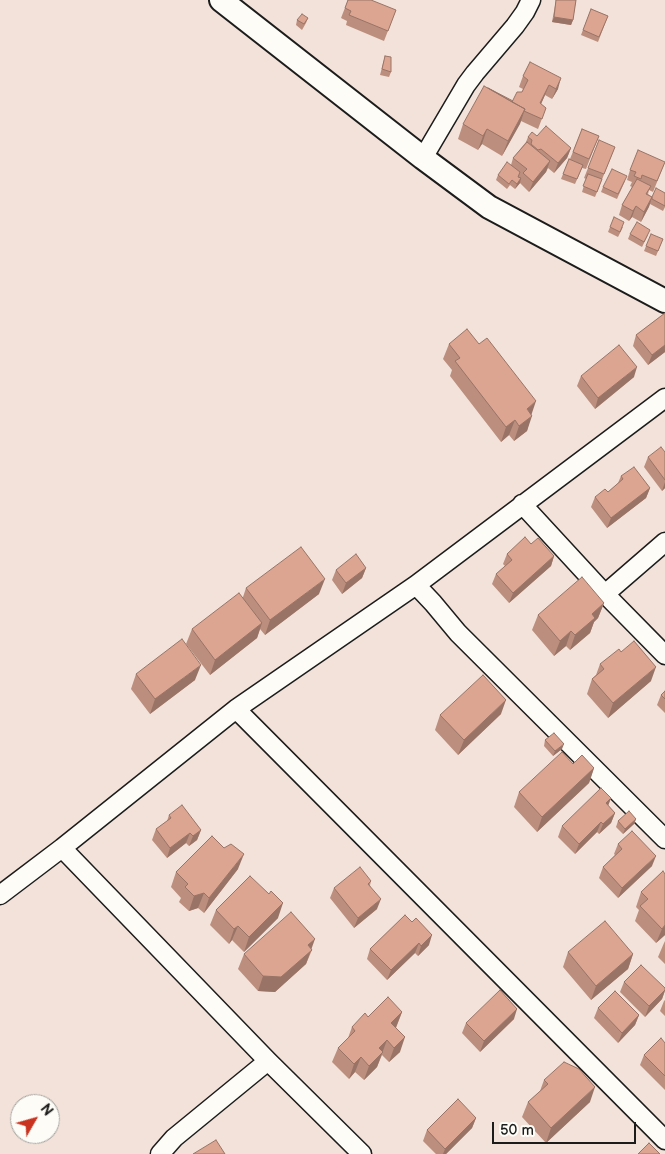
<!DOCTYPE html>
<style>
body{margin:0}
#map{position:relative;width:665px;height:1154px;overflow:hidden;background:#f3e2d9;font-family:"Balsamiq Sans",sans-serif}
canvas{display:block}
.north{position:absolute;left:10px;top:1094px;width:50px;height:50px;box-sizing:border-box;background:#fdfcf7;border:1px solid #a3a29f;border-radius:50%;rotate:52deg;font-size:14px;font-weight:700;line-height:20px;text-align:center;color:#1c1c1c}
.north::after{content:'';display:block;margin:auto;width:18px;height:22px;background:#c8321e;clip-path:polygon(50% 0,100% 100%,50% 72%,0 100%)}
.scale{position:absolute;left:492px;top:1122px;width:144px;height:22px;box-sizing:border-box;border:2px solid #1c1c1c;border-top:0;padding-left:6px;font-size:15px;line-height:18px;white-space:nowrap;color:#1c1c1c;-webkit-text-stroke:4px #fdfcf7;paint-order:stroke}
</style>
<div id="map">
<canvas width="665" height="1154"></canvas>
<div class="north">N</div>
<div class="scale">50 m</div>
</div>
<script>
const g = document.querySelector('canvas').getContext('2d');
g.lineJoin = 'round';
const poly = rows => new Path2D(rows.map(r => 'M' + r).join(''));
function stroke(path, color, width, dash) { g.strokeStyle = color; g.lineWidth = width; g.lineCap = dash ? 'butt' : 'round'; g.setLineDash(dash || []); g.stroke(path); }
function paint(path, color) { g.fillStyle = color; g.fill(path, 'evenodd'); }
const minor = poly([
 [423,158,466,85,475,73,515,26,525,12,531,0],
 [522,504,605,594,665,655],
 [416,585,665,398],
 [605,594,665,542],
 [236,709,665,1140],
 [62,848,268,1061,362,1154],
 [0,895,62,848,236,709,416,585,433,603,458,633,665,839],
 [160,1154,174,1138,268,1061]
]);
const tertiary = poly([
 [221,0,423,158,489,207,665,301]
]);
stroke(minor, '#1c1c1c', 21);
stroke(tertiary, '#1c1c1c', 26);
stroke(minor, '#fdfcf7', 18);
stroke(tertiary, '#fdfcf7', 22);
paint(poly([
 [348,0,396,10,384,41,346,25,347,21,341,18],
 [556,0,576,0,573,20,571,25,552,22],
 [591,9,608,16,598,42,581,35],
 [308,18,306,23,302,30,296,25,297,20],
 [385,56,391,72,389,77,380,75],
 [530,62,558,89,552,99,545,95,541,104,546,108,538,129,521,121,502,156,482,144,478,150,458,139,463,124,513,101,522,92,523,89,519,87,523,76],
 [582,129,599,136,586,169,582,168,575,184,561,179,569,159,570,159],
 [537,136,571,148,567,158,554,173,548,168,546,172,529,192,520,183,515,189,510,185,507,189,496,180,498,175,511,165,513,158,526,142,528,137],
 [615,147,595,197,582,192,586,179,584,178,588,168],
 [665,162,653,192,649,190,648,194,652,197,665,193,665,207,663,211,650,204,641,222,632,217,629,221,619,215,622,205,632,187,630,186,632,182,627,180,630,170],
 [625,181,617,199,601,192,603,187],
 [610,227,623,227,618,237,608,232],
 [630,234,648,235,642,247,628,239],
 [663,239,656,256,644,251,646,246],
 [665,313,665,352,648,365,633,346,636,335],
 [449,344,531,415,527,431,514,441,509,435,501,442,450,376,452,370,443,359],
 [581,376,634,377,595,409,577,386],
 [665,452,665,488,662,491,644,467,648,457],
 [621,476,650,488,646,498,607,528,591,507,595,497,608,492,618,483],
 [531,544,554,556,551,566,509,603,492,584,496,574,505,566,503,564,507,554],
 [366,568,362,578,342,594,332,580,336,570],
 [246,588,319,594,265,635,260,629,257,638,210,675,186,644,192,629,243,597],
 [604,603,598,618,594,622,590,633,570,650,566,646,554,656,532,630,538,615],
 [600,664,651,681,608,718,587,694,592,679,596,675],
 [136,674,195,680,150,714,131,689],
 [665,691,665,713,657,705,661,695],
 [501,714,458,755,435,730,440,715],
 [545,740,562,749,553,756,544,746],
 [594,768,589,783,537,832,514,807,519,792],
 [611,798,608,806,615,813,611,823,599,834,597,832,575,854,558,837,562,826],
 [169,815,201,830,197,840,189,846,186,843,167,858,152,840,156,829,167,821],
 [636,819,634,824,623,834,616,827,618,821],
 [618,844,652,866,618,898,599,878,603,867,615,855,614,854],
 [238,869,204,913,198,908,189,911,179,902,181,898,171,887,176,872],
 [663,871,665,935,656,943,635,921,639,910,636,907,641,892],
 [371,881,370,885,377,909,354,928,330,898,334,888],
 [269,894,278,918,244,952,232,940,229,944,210,925,216,910],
 [405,915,429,945,418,956,415,953,387,980,367,959,370,949],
 [665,941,665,964,658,957,664,943],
 [311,949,312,950,306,964,275,992,258,991,238,969,244,954],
 [568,952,633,954,628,969,591,1000,563,967],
 [624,982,665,988,665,991,662,999,645,1017,620,992],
 [665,1000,665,1016,660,1011,664,1001],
 [598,1008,639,1015,635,1025,618,1043,594,1018],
 [402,1012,396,1028,400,1052,389,1062,382,1055,377,1067,364,1080,355,1072,349,1079,332,1062,338,1048,348,1038,352,1027],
 [514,1019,480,1052,462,1033,466,1023],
 [665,1043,665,1090,640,1065,644,1055],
 [544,1080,590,1102,546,1143,522,1117,528,1102,540,1091],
 [476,1118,472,1128,446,1154,436,1154,423,1141,427,1130]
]), '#bc8e7e');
paint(poly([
 [554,17,573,20,571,25,552,22],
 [561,78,558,89,552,99,556,89],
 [549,85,545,95,537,113,540,103],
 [525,109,520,124,502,156,508,141],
 [487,129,482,144,478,150,483,136],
 [571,148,567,158,554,173,558,163],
 [550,161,546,172,529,192,533,182],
 [521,178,520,183,515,189,517,184],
 [652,197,649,207,641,222,644,212],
 [636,206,632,217,629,221,633,211],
 [665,345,665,352,648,365,652,355],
 [637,367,634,377,595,409,598,398],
 [536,401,531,416,527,409],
 [532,416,527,431,514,441,519,426],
 [515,420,509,435,501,442,506,427],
 [665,482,665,488,662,491],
 [650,488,646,498,607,528,611,518],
 [554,556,551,566,509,603,513,593],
 [366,568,362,578,342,594,346,583],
 [325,579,319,594,265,635,270,620],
 [604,603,598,618,594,622,590,633,570,650,575,635,592,614],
 [262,623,257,638,210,675,215,660],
 [571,631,566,646,554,656,560,641],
 [201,665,195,680,150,714,155,699],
 [656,667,651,681,608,718,613,703],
 [506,700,501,714,458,755,464,740],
 [564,744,562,749,553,756,555,751],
 [594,768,589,783,537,832,542,817],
 [611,798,607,808,606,803],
 [615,813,611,823,599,834,603,824],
 [636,819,634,824,623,834,625,829],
 [601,822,597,832,575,854,579,844],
 [201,830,197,840,189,846,193,836],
 [190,833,186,843,167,858,170,848],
 [244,854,238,869,204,913,209,898],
 [656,856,652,866,618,898,622,888],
 [204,893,198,908,189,911,194,896],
 [381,899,377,909,354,928,358,918],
 [283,903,278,918,244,952,249,937],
 [665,925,665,935,656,943,662,929],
 [238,926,232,940,229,944,234,929],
 [432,935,429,945,418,956,421,946],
 [315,939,306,964,275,992,258,991,263,976],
 [419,943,415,953,387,980,391,970],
 [633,954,628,969,591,1000,596,986],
 [665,990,662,999,645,1017,649,1006],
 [517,1009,514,1019,480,1052,484,1041],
 [402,1012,396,1027,385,1038,391,1023],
 [639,1015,635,1025,618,1043,622,1033],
 [405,1037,400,1052,389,1062,394,1048],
 [387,1040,377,1067,364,1080,369,1066,379,1048],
 [361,1057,355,1072,349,1079,354,1064],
 [595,1087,590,1102,546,1143,551,1128],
 [476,1118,472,1128,446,1154,443,1154,445,1149]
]), '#997466');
const building = poly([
 [348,0,371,0,396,10,388,31,349,15,351,11,345,8,348,0],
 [556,0,576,0,573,20,554,17,556,0],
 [591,9,608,16,599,37,583,30,591,9],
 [302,14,308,18,304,24,297,20,302,14],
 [385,56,391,57,391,72,382,69,385,56],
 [530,62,561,78,556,89,549,85,540,103,546,108,542,119,524,111,525,109,512,102,517,92,522,92,528,80,523,76,530,62],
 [484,86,525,109,508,141,487,129,483,136,463,124,484,86],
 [488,88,513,101,512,102,488,88],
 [546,126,571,148,558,163,541,149,538,150,531,144,532,140,528,137,532,132,537,136,546,126],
 [582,129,599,136,589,159,573,152,582,129],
 [599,140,615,147,604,174,588,168,599,140],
 [527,142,550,161,533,182,523,173,527,169,513,158,527,142],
 [638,150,665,162,657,181,642,175,641,179,634,176,636,172,630,170,638,150],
 [569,159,583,165,577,179,563,174,569,159],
 [507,162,520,172,518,177,521,178,517,184,512,180,509,184,498,175,507,162],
 [612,169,627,176,618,194,603,187,612,169],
 [588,174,602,179,597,192,583,186,588,174],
 [637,179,651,186,646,194,652,197,644,212,636,206,633,211,622,205,637,179],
 [656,188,665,193,665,206,652,199,652,197,656,188],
 [614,217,624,222,620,232,610,227,614,217],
 [637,222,650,230,644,242,630,234,637,222],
 [651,234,663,239,658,251,646,246,651,234],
 [665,313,665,345,652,355,636,335,665,313],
 [467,329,479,344,487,338,536,401,527,409,532,416,519,426,515,420,506,427,455,361,460,358,449,344,467,329],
 [619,345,637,367,598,398,581,376,619,345],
 [661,447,665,452,665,480,648,457,661,447],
 [634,467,650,488,611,518,595,497,605,489,608,492,623,479,621,476,634,467],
 [525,537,531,544,538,538,554,556,513,593,496,574,512,560,507,554,525,537],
 [301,547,325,579,270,620,246,588,301,547],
 [356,554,366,568,346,583,336,570,356,554],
 [582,577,604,603,592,614,595,618,575,635,571,631,560,641,538,615,582,577],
 [239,593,262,623,215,660,192,629,239,593],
 [182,639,201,665,155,699,136,674,182,639],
 [634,641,656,667,613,703,592,679,604,669,600,664,619,649,621,652,634,641],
 [483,675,506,700,464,740,440,715,483,675],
 [665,691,665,699,661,695,665,691],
 [554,733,564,744,555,751,545,740,554,733],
 [562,752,573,764,582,755,594,768,542,817,519,792,562,752],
 [601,788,611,798,606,803,615,813,603,824,601,822,579,844,562,826,601,788],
 [182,805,201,830,193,836,190,833,170,848,156,829,171,818,169,815,182,805],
 [629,811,636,819,625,829,618,821,629,811],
 [632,831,656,856,622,888,603,867,622,849,618,844,632,831],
 [212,836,224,848,231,844,244,854,209,898,204,893,194,896,185,887,188,884,176,872,212,836],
 [360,867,371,881,368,884,381,899,358,918,334,888,360,867],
 [663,871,665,874,665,925,662,929,640,906,648,899,641,892,663,871],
 [250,876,269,894,271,891,283,903,249,937,238,926,234,929,216,910,250,876],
 [291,912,315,939,308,945,312,950,281,977,263,976,244,954,291,912],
 [405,915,412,922,416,918,432,935,421,946,419,943,391,970,370,949,405,915],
 [605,921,633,954,596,986,568,952,605,921],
 [641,965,665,988,665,990,649,1006,624,982,641,965],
 [500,990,517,1009,484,1041,466,1023,500,990],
 [615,991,639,1015,622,1033,598,1008,615,991],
 [388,997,402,1012,391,1023,405,1037,394,1048,387,1040,379,1048,383,1052,369,1066,361,1057,354,1064,338,1048,355,1031,352,1027,365,1013,368,1017,388,997],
 [661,1038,665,1043,665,1076,644,1055,661,1038],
 [564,1062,579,1069,595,1087,551,1128,528,1102,548,1084,544,1080,564,1062],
 [458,1099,476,1118,445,1149,427,1130,458,1099],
 [216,1140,225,1154,193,1154,216,1140],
 [649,1143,660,1154,638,1154,649,1143]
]);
paint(building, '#dba592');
stroke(building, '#997466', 1);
</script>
